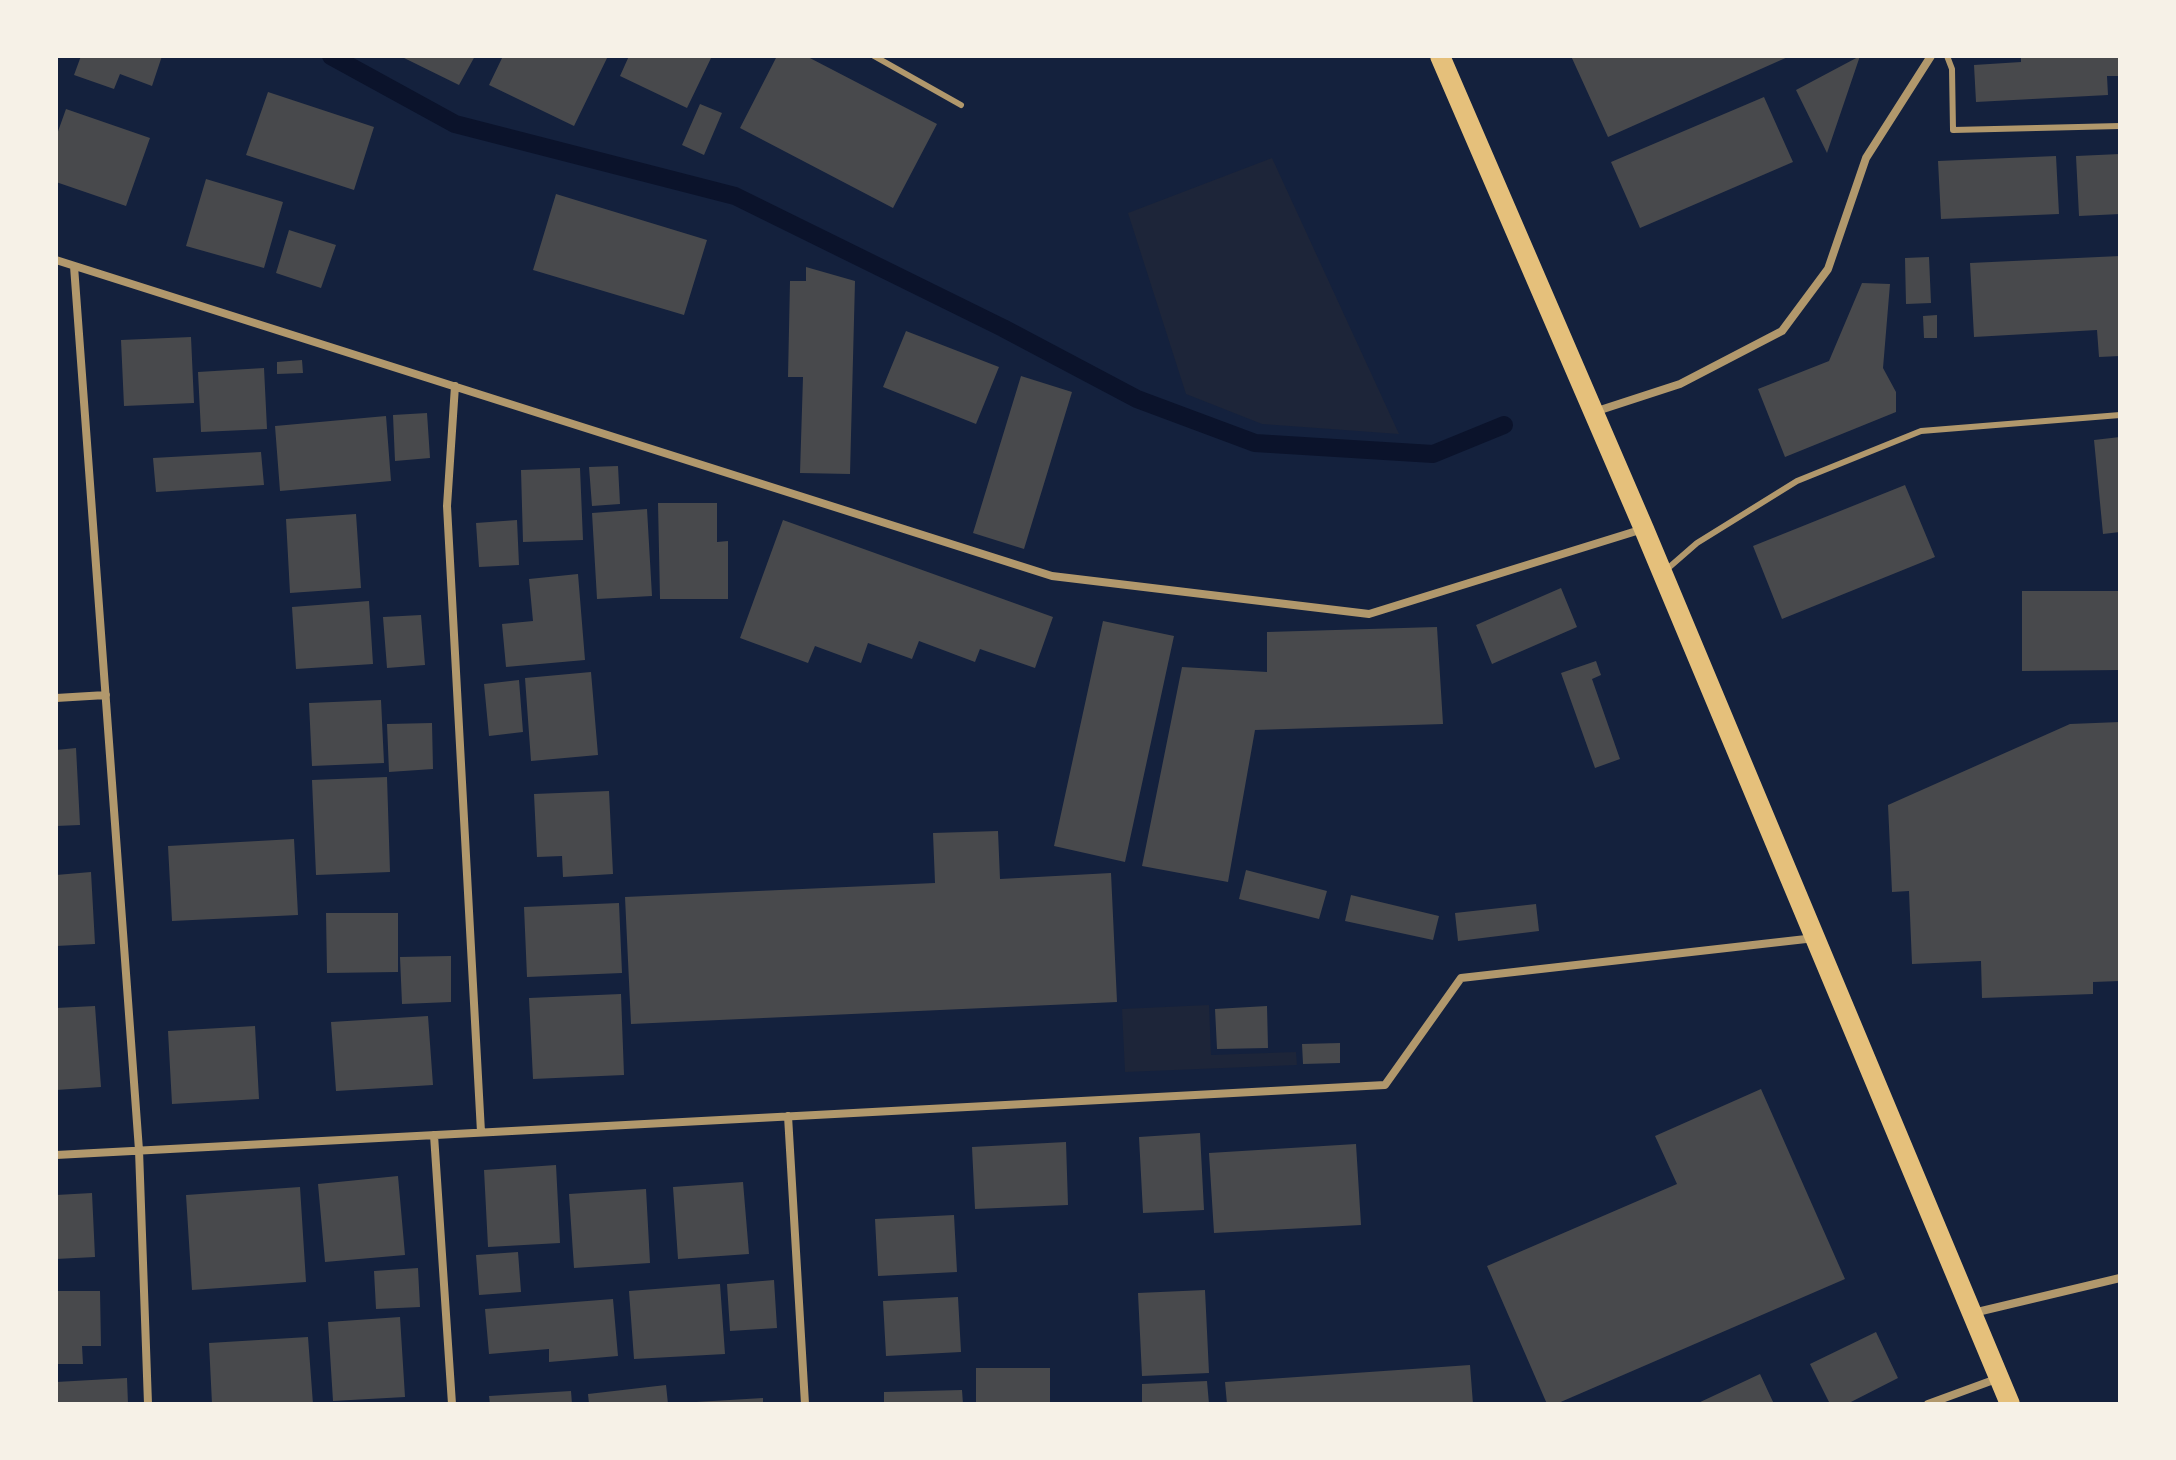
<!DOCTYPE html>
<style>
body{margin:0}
#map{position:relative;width:2176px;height:1460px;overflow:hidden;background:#14213d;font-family:Overpass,sans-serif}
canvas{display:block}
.frame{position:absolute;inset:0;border:58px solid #f6f1e7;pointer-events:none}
</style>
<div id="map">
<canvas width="2176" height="1460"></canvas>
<div class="frame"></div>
</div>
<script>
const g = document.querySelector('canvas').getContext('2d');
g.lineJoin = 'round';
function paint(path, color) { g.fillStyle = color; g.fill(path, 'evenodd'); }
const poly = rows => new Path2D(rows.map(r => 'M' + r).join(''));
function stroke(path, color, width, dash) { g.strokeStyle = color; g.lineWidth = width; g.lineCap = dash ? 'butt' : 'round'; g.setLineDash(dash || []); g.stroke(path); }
paint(poly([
 [1272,158,1399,434,1262,424,1186,394,1128,213],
 [1209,1005,1211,1055,1296,1052,1297,1065,1125,1072,1122,1009]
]), '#1d2539');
stroke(poly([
 [331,56,455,124,735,196,1003,328,1137,399,1255,443,1433,454,1504,425]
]), '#0b132b', 18);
paint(poly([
 [81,56,162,56,152,86,120,74,114,89,74,75],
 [400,56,475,56,459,85],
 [503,56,608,56,574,126,489,85],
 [629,56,712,56,687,108,620,76],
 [777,56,806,56,937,124,893,208,740,128],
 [1571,56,1790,56,1608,137],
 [1860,56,1827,153,1796,90],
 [2021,56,2120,56,2120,76,2107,76,2108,95,1976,102,1974,65,2021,62],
 [268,92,374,127,354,190,246,155],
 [1764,97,1793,162,1640,228,1611,162],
 [700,104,722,113,704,155,682,145],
 [66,109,150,138,126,206,56,182,56,137],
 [2120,154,2120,214,2079,216,2076,156],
 [2056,156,2059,214,1941,219,1938,161],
 [206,179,283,202,264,268,186,246],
 [556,194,707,240,684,315,533,270],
 [289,230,336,245,321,288,276,273],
 [2120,256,2120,356,2099,357,2097,330,1974,337,1970,263],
 [1929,257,1931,303,1906,304,1905,258],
 [806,267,855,281,850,474,800,473,803,377,788,377,790,281,806,281],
 [1862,283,1890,284,1883,368,1896,392,1896,412,1785,457,1758,389,1829,361],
 [1937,315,1937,338,1924,338,1923,316],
 [906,331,999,367,976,424,883,387],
 [191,337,194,403,124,406,121,340],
 [302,360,303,373,277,374,277,362],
 [264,368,267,429,201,432,198,372],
 [1021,376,1072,392,1024,549,973,533],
 [427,413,430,458,395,461,393,415],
 [386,416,391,481,280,491,275,426],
 [2120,437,2120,532,2103,534,2094,440],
 [261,452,264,485,156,492,153,458],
 [618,466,620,504,592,506,589,467],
 [580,468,583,540,523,542,521,470],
 [1905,485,1935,557,1782,619,1753,546],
 [658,503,717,503,717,542,728,541,728,599,660,599],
 [647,509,652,596,597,599,592,513],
 [356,514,361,588,290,593,286,519],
 [517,520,519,565,479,567,476,523],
 [783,520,1053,617,1035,668,980,649,975,662,919,641,912,659,868,643,861,663,815,646,808,663,740,638],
 [578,574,585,660,506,667,502,624,533,621,529,579],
 [1561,588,1577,627,1492,664,1476,625],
 [2022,591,2120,591,2120,670,2022,671],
 [369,601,373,664,296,669,292,607],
 [421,615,425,665,387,668,383,617],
 [1103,621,1174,636,1125,862,1054,846],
 [1437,627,1443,724,1255,730,1228,882,1142,866,1182,667,1267,672,1267,632],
 [1596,661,1601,675,1592,679,1620,759,1595,768,1561,673],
 [591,672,598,755,531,761,525,678],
 [519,680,523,732,489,736,484,684],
 [381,700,384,763,312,766,309,703],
 [2120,722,2120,981,2093,982,2093,994,1982,998,1981,961,1912,964,1909,891,1892,892,1888,805,2070,724],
 [432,723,433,769,389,772,387,724],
 [76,748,80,825,56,826,56,750],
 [387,777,390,872,316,875,312,780],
 [609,791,613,874,563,877,562,856,537,857,534,794],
 [998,831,1000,879,1111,873,1117,1002,631,1024,625,897,935,883,933,833],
 [294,839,298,915,172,921,168,846],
 [1246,870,1327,891,1319,919,1239,899],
 [91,872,95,944,56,946,56,875],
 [1351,895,1439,916,1433,940,1345,921],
 [619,903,622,973,527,977,524,907],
 [1536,904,1539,931,1458,941,1455,913],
 [326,913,398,913,398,972,327,973],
 [451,956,451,1002,402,1004,400,957],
 [621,994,624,1075,533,1079,529,998],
 [95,1006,101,1087,56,1090,56,1008],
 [1267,1006,1268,1048,1217,1049,1215,1009],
 [428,1016,433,1085,336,1091,331,1022],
 [255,1026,259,1099,172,1104,168,1031],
 [1340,1043,1340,1063,1303,1064,1302,1044],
 [1761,1089,1845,1279,1556,1404,1547,1404,1487,1266,1677,1184,1655,1136],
 [1200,1133,1204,1210,1143,1213,1139,1137],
 [1066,1142,1068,1205,975,1209,972,1147],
 [1356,1144,1361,1225,1214,1233,1209,1153],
 [556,1165,560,1243,488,1247,484,1170],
 [398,1176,405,1255,325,1262,318,1184],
 [743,1182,749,1254,678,1259,673,1187],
 [300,1187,306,1282,192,1290,186,1195],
 [646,1189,650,1263,574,1268,569,1194],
 [92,1193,95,1257,56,1259,56,1195],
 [954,1215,957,1272,878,1276,875,1219],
 [518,1252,521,1292,479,1295,476,1255],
 [418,1268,420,1307,376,1309,374,1271],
 [774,1280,777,1328,730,1331,727,1284],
 [720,1284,725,1354,634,1359,629,1291],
 [1205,1290,1209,1373,1142,1376,1138,1293],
 [56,1291,100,1291,101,1346,82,1346,83,1364,56,1364],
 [958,1297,961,1352,886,1356,883,1301],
 [613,1299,618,1356,549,1362,549,1349,489,1354,485,1309],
 [400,1317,405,1397,333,1401,328,1322],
 [1876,1332,1898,1378,1847,1404,1830,1404,1810,1364],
 [308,1337,313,1404,212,1404,209,1343],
 [1470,1365,1473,1404,1227,1404,1225,1382],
 [976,1368,1050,1368,1050,1404,976,1404],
 [1760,1374,1774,1404,1696,1404],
 [127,1378,128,1404,56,1404,56,1382],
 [1207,1381,1209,1404,1142,1404,1142,1384],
 [666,1385,668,1404,589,1404,588,1394],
 [962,1390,963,1404,884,1404,884,1392],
 [571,1391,572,1404,490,1404,489,1396],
 [763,1398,763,1404,696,1404,696,1402]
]), '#48494c');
stroke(poly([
 [874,56,961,105],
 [1947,56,1952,69,1953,130,2120,126],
 [1666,570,1697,543,1797,481,1921,431,2120,415]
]), '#b1986c', 6);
stroke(poly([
 [56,260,1052,576,1369,614,1643,529],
 [74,266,139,1150,148,1404],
 [455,386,447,506,481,1132],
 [1594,412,1680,384,1782,331,1828,269,1866,158,1931,56],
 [56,698,106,695],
 [788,1116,805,1404],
 [434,1135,452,1404],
 [56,1155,1385,1085,1461,978,1815,938],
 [1973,1313,2120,1278],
 [1928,1404,1999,1378]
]), '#b1986c', 8);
stroke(poly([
 [1440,56,1644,529,2010,1404]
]), '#e5c07b', 20);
</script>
